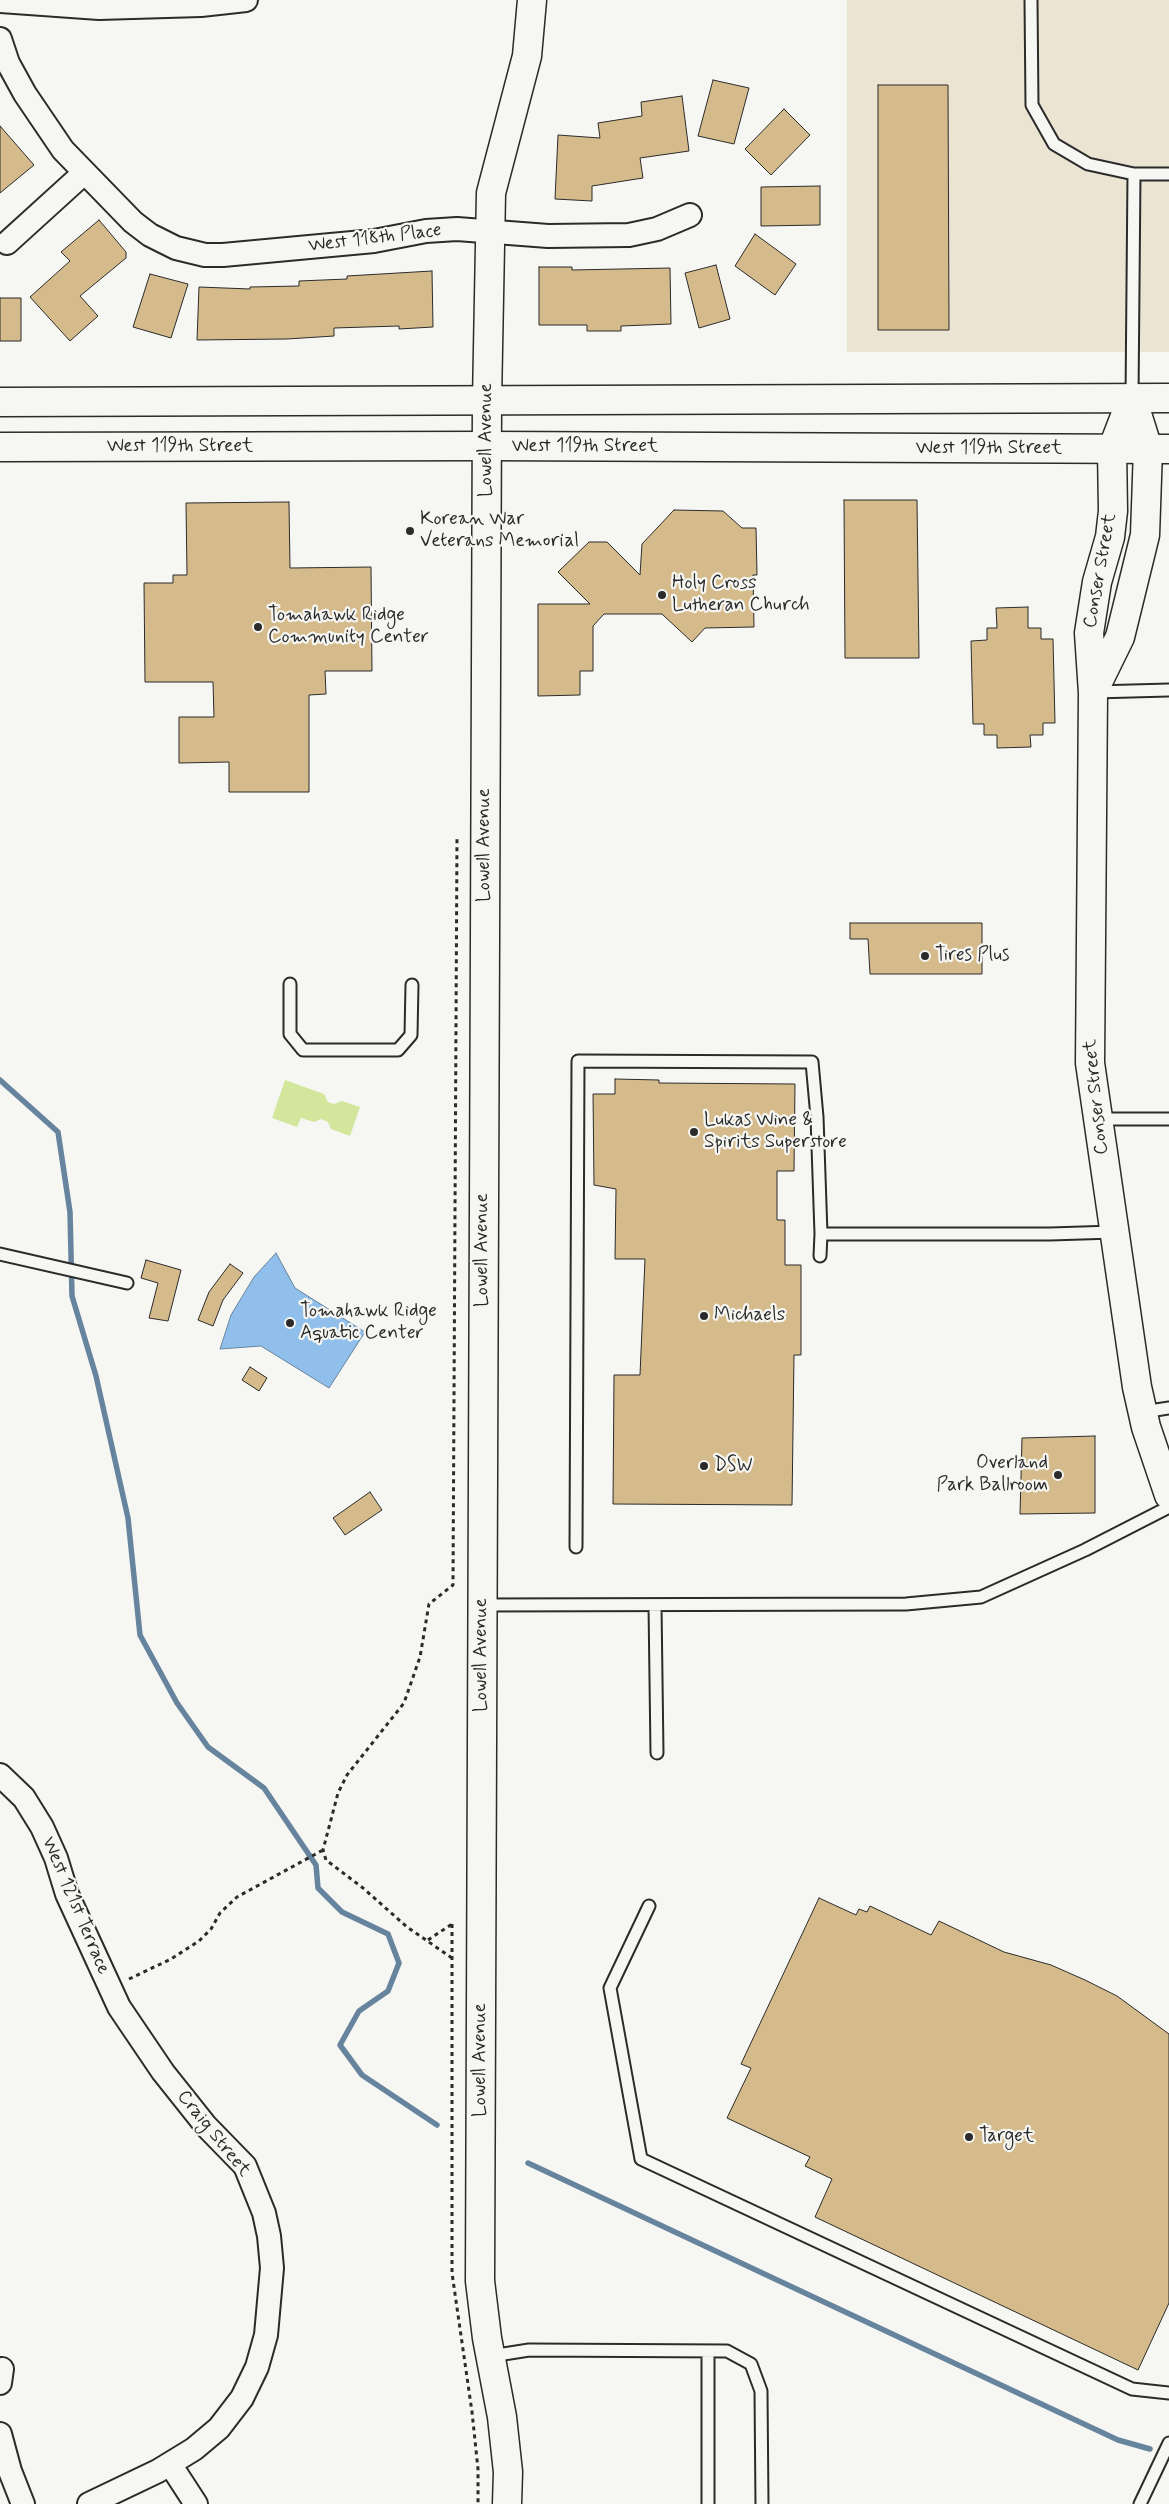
<!DOCTYPE html>
<style>
body{margin:0}
canvas{display:block;background:#f6f6f2}
</style>
<canvas width="1169" height="2504"></canvas>
<script>
const g = document.querySelector('canvas').getContext('2d');
g.lineJoin = 'round';
function paint(path, color) { g.fillStyle = color; g.fill(path, 'evenodd'); }
const poly = rows => new Path2D(rows.map(r => 'M' + r).join(''));
function stroke(path, color, width, dash) { g.strokeStyle = color; g.lineWidth = width; g.lineCap = dash ? 'butt' : 'round'; g.setLineDash(dash || []); g.stroke(path); }
function drawText(font, color, halo, rows, align = 'center') {
  g.font = font + ' Mynerve,sans-serif'; g.lineWidth = 4.5; g.setLineDash([]); g.textBaseline = 'middle'; g.strokeStyle = halo; g.fillStyle = color; for (const [text, x, y, turn = 0] of rows) {
    g.save(); g.translate(x, y); g.rotate((+turn || 0) * Math.PI / 180); g.textAlign = isNaN(turn) ? turn : align; if (halo) g.strokeText(text, 0, 0); g.fillText(text, 0, 0); g.restore();
  }
}
paint(poly([
 [847,0,1169,0,1169,352,847,352]
]), '#ece4d3');
paint(poly([
 [285,1080,324,1094,328,1102,334,1104,342,1101,360,1107,350,1136,331,1129,328,1122,321,1119,314,1122,301,1118,297,1127,272,1118]
]), '#d2e79b');
const water = poly([
 [276,1253,295,1288,365,1332,329,1388,261,1346,220,1349,231,1315,254,1277,276,1253]
]);
paint(water, '#8fbfea');
stroke(water, '#67849e', 1);
stroke(poly([
 [0,1080,58,1132,70,1212,72,1296,96,1376,128,1518,140,1635,177,1703,208,1747,264,1788,316,1865,318,1888,342,1912,388,1934,399,1963,388,1991,359,2011,340,2045,362,2075,437,2125],
 [528,2163,1118,2440,1150,2449]
]), '#67849e', 5.5);
const building = poly([
 [713,80,749,88,734,144,698,136,713,80],
 [878,85,948,85,949,330,878,330,878,85],
 [682,96,689,151,640,158,643,178,592,186,592,201,555,199,558,135,600,138,598,123,642,116,641,102,682,96],
 [784,109,810,135,771,175,745,149,784,109],
 [0,126,34,165,0,193,0,126],
 [820,186,820,225,761,226,761,187,820,186],
 [99,220,126,252,126,258,80,296,98,316,70,341,30,297,70,261,61,252,99,220],
 [755,234,796,264,775,295,735,266,755,234],
 [716,265,730,319,699,328,685,273,716,265],
 [539,267,572,267,572,270,670,268,671,324,621,326,621,331,587,331,587,325,539,325,539,267],
 [432,271,433,327,399,329,399,326,334,328,334,336,287,339,197,340,199,287,250,289,250,287,299,286,299,281,347,279,347,276,432,271],
 [150,274,188,284,171,338,133,327,150,274],
 [0,298,21,298,21,341,0,341,0,298],
 [844,500,917,500,919,658,845,658,844,500],
 [289,502,290,568,371,567,372,671,325,671,326,694,309,695,309,792,229,792,229,762,179,763,179,717,214,717,213,682,145,682,144,583,173,583,173,575,187,575,186,503,289,502],
 [674,510,723,511,742,528,756,528,757,575,753,575,754,627,705,628,692,642,662,614,604,614,593,626,593,671,580,671,580,695,538,696,538,604,590,604,558,572,589,542,607,542,640,575,642,544,674,510],
 [1028,607,1028,628,1041,628,1041,639,1053,639,1055,723,1043,723,1043,735,1030,735,1031,747,997,748,997,735,984,735,984,724,973,724,971,641,987,640,987,628,997,628,996,608,1028,607],
 [850,923,982,923,982,974,870,974,868,939,850,939,850,923],
 [615,1079,659,1080,659,1083,795,1084,794,1171,777,1171,777,1220,785,1220,785,1265,801,1265,801,1355,794,1355,792,1505,613,1504,614,1375,640,1375,645,1259,615,1259,616,1189,594,1185,593,1094,615,1094,615,1079],
 [146,1260,181,1270,168,1321,149,1318,158,1283,141,1278,146,1260],
 [230,1264,243,1273,223,1300,213,1326,198,1320,209,1292,230,1264],
 [250,1367,267,1378,259,1391,242,1380,250,1367],
 [1095,1436,1095,1513,1020,1514,1022,1438,1095,1436],
 [370,1492,382,1510,345,1535,333,1518,370,1492],
 [819,1898,856,1915,859,1909,867,1912,870,1906,931,1935,939,1921,1004,1952,1051,1965,1085,1980,1117,1996,1169,2034,1169,2303,1138,2370,815,2217,832,2179,805,2166,810,2157,727,2118,751,2068,741,2064,819,1898]
]);
paint(building, '#d5bb8b');
stroke(building, '#2b2b2b', 1);
const service = poly([
 [1031,0,1032,105,1054,144,1088,164,1134,174,1169,174],
 [1132,398,1134,174],
 [1094,692,1169,690],
 [290,984,290,1034,303,1050,398,1050,411,1035,412,985],
 [1097,1119,1169,1119],
 [0,1254,127,1283],
 [820,1256,821,1234,1050,1234,1114,1232],
 [1143,1412,1169,1408],
 [576,1547,578,1061,812,1062,817,1117,821,1234],
 [482,1605,906,1604,981,1597,1085,1550,1169,1507],
 [655,1605,657,1753],
 [649,1906,610,1988,641,2159,1132,2389,1169,2393],
 [491,2356,529,2350,727,2351,751,2364,761,2391,762,2504],
 [708,2504,708,2351],
 [1140,2504,1169,2443]
]);
const minor = poly([
 [0,1,99,8,201,5,246,0],
 [0,39,8,63,25,94,63,150,133,222,150,235,176,248,205,255,223,255,374,241,426,231,457,229,548,236,629,235,657,229,690,215],
 [7,243,84,173],
 [0,1775,24,1798,42,1827,56,1858,67,1894,119,2007,163,2072,206,2126,245,2166,264,2213,269,2236,272,2268,266,2335,257,2367,242,2398,219,2428,194,2449,158,2471,89,2504],
 [0,2383,2,2369],
 [0,2434,10,2471,23,2504],
 [170,2464,196,2504]
]);
const tertiary = poly([
 [1132,398,1112,450,1113,511,1110,537,1097,582,1089,633,1093,693,1090,1063,1137,1387,1146,1427,1169,1495],
 [1093,692,1120,637,1145,535,1148,449,1132,398],
 [507,2504,508,2472,502,2417,487,2338,480,2281,487,401,491,193,527,56,532,0]
]);
const primary = poly([
 [0,402,1169,398],
 [0,447,487,446,1169,449]
]);
stroke(service, '#2b2b2b', 15);
stroke(minor, '#2b2b2b', 26);
stroke(tertiary, '#2b2b2b', 31);
stroke(primary, '#2b2b2b', 31);
stroke(poly([
 [452,1924,452,2273,472,2412,478,2469,478,2504],
 [428,1940,452,1924],
 [452,1958,407,1927,363,1888,326,1860,323,1850,338,1793,347,1775,404,1703,420,1657,429,1604,453,1585,457,838],
 [129,1979,171,1959,199,1941,211,1929,220,1913,237,1897,323,1850]
]), '#2b2b2b', 3, [4, 4]);
stroke(service, '#f6f6f2', 11);
stroke(minor, '#f6f6f2', 22);
stroke(tertiary, '#f6f6f2', 28);
stroke(primary, '#f6f6f2', 28);
for (const [x, y, r, color] of [
 [410,531,5,"#2b2b2b"],
 [662,595,5,"#2b2b2b"],
 [258,627,5,"#2b2b2b"],
 [925,956,5,"#2b2b2b"],
 [694,1132,5,"#2b2b2b"],
 [704,1316,5,"#2b2b2b"],
 [290,1323,5,"#2b2b2b"],
 [704,1466,5,"#2b2b2b"],
 [1058,1475,5,"#2b2b2b"],
 [969,2137,5,"#2b2b2b"]
]) { const dot = new Path2D(); dot.arc(x, y, r, 0, 2 * Math.PI); g.fillStyle = color; g.fill(dot); stroke(dot, '#f6f6f2', 2); }
drawText('19px', '#2b2b2b', '#f6f6f2', [
 ["West 118th Place",375,239,-7],
 ["Lowell Avenue",487,440,-90],
 ["West 119th Street",180,447],
 ["West 119th Street",585,447],
 ["West 119th Street",989,449],
 ["Conser Street",1101,571,-80],
 ["Lowell Avenue",485,845,-90],
 ["Conser Street",1097,1097,-96],
 ["Lowell Avenue",483,1250,-90],
 ["Lowell Avenue",482,1655,-90],
 ["West 121st Terrace",75,1906,67],
 ["Lowell Avenue",481,2060,-90],
 ["Craig Street",213,2134,51]
]);
drawText('19px', '#2b2b2b', '#f6f6f2', [
 ["Korean War",420,520],
 ["Veterans Memorial",420,542],
 ["Holy Cross",672,584],
 ["Lutheran Church",672,606],
 ["Tomahawk Ridge",268,616],
 ["Community Center",268,638],
 ["Tires Plus",935,956],
 ["Lukas Wine &",704,1121],
 ["Spirits Superstore",704,1143],
 ["Tomahawk Ridge",300,1312],
 ["Aquatic Center",300,1334],
 ["Michaels",714,1316],
 ["Overland",1048,1464,"right"],
 ["Park Ballroom",1048,1486,"right"],
 ["DSW",714,1466],
 ["Target",979,2137]
], 'left');
</script>
